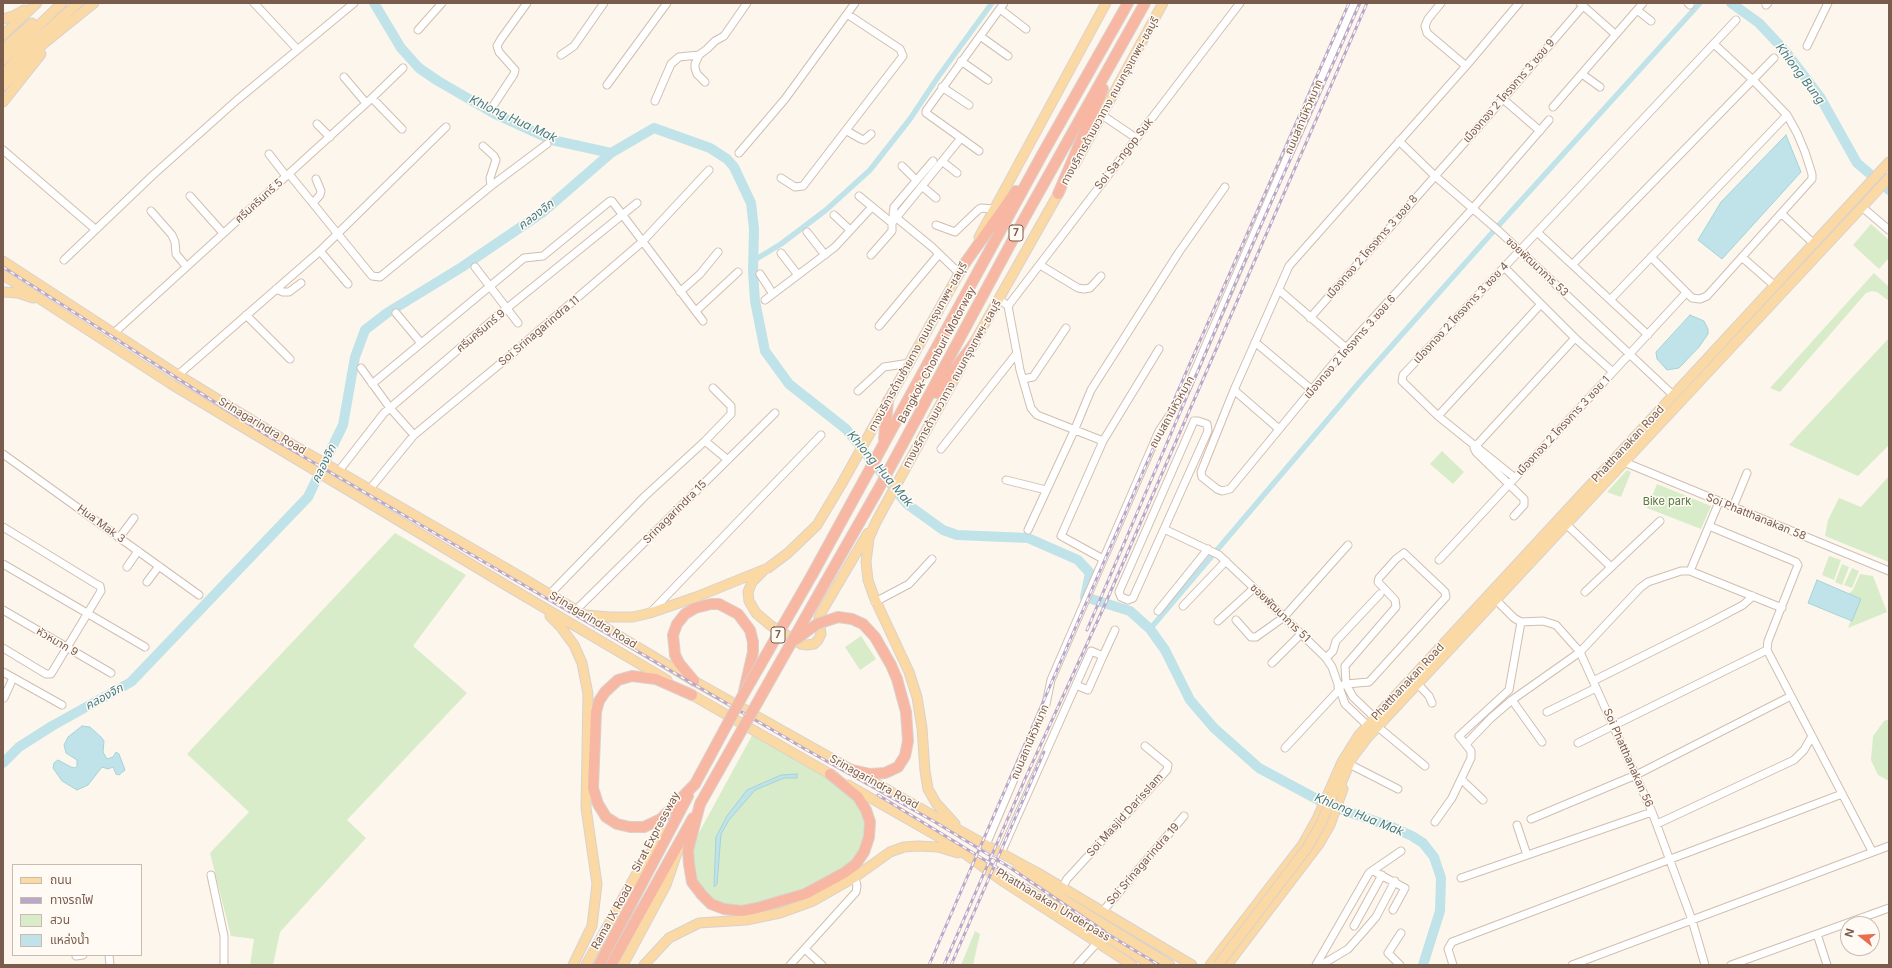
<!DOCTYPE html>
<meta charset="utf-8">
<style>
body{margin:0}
#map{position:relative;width:1892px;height:968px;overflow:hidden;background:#fdf6ec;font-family:Inter,"Noto Sans Thai",sans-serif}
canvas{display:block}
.frame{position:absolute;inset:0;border:4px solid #7a5c4d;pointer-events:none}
.legend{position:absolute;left:12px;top:864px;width:130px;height:92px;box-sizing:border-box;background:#fffaf3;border:1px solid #cabbb1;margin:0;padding:5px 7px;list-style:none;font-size:12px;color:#7a5c4d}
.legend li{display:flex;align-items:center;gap:8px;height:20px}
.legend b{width:20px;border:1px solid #cabbb1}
.north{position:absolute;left:1840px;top:916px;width:40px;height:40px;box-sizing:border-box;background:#fffaf3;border:1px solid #cabbb1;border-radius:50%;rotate:287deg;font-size:11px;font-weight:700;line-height:16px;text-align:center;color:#7a5c4d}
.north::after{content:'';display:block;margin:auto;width:14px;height:18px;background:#e76f51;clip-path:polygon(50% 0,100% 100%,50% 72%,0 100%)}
</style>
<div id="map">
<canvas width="1892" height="968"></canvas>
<div class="frame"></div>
<ul class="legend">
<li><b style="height:5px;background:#fbd9a5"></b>ถนน</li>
<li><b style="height:5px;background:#b9a8c9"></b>ทางรถไฟ</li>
<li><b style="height:11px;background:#d8ecc9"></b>สวน</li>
<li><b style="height:11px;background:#bfe3e8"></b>แหล่งน้ำ</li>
</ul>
<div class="north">N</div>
</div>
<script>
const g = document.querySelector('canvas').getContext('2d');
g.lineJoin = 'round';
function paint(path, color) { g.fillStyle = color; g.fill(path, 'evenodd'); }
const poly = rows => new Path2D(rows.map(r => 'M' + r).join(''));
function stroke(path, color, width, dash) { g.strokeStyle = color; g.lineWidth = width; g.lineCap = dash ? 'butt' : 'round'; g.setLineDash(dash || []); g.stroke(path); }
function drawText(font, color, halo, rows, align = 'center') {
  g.font = font + ' Inter,"Noto Sans Thai",sans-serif'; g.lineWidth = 3; g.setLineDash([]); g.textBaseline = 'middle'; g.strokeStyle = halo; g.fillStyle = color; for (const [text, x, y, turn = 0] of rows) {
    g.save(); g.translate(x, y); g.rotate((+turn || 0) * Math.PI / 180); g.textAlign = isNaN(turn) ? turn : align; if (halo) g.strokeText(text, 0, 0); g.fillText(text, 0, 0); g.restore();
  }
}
paint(poly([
 [1871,224,1889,240,1889,258,1879,269,1853,245],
 [1874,273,1889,287,1889,301,1877,292,1872,291,1866,293,1780,392,1770,388],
 [1889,338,1889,445,1858,476,1789,445],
 [1442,451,1464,472,1453,484,1430,464],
 [1627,470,1631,472,1621,497,1607,492],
 [1889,476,1889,562,1825,536,1828,520,1839,498,1861,507],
 [1657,484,1711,506,1701,529,1647,508],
 [395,533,466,575,413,646,467,693,347,820,366,838,280,932,273,965,250,965,254,939,231,936,210,853,249,812,187,754],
 [1829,556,1841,560,1834,580,1822,575],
 [1842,564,1849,567,1842,585,1835,582],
 [1852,568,1859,571,1852,588,1844,585],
 [1860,574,1873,576,1887,612,1848,628,1859,598,1848,594,1853,590],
 [861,636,876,659,860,670,845,647],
 [1889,719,1889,781,1878,775,1871,760,1873,736,1884,721],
 [755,730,858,797,869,837,844,873,757,908,724,909,692,882,689,851],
 [975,931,980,934,973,965,961,965]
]), '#d8ecc9');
const water = poly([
 [1786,135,1801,172,1722,259,1698,240,1721,202,1786,135],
 [1690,315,1704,321,1708,329,1708,334,1699,347,1679,368,1667,370,1657,359,1656,352,1690,315],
 [1817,580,1861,599,1852,621,1808,603,1817,580],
 [82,726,90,727,101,737,104,741,103,752,107,759,113,757,116,752,119,754,125,770,119,775,116,774,113,767,108,769,102,767,88,785,77,790,62,781,53,768,54,763,58,760,71,767,75,768,77,766,77,760,66,753,64,745,68,737,82,726],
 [797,774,797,778,784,778,755,790,729,820,721,834,717,884,714,887,716,837,727,816,747,790,781,775,797,774]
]);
paint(water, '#bfe3e8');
stroke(water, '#a5d3da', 1);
stroke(poly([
 [753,261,781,244,826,210,870,170,910,119,938,77,992,3],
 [1150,629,1358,384,1499,225,1700,3]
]), '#bfe3e8', 5.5);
stroke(poly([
 [374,3,401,48,419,68,438,81,495,114,552,140,611,153],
 [1731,3,1759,23,1786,52,1820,97,1857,163,1889,190],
 [3,763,19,747,52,726,131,682,308,497,343,425,355,357,365,330,387,313,462,267,543,212,611,153,654,128,710,148,727,159,734,167,751,203,754,229,753,272,755,301,765,351,789,384,846,429,907,504,943,530,957,535,1028,538,1078,560,1090,573,1085,597,1130,611,1150,629,1165,650,1190,700,1214,728,1259,768,1326,804,1392,827,1412,836,1423,843,1434,857,1441,878,1440,911,1423,965]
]), '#bfe3e8', 10);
const minor = poly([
 [254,3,297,49],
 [1441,3,1428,19,1425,26,1427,33,1466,66],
 [1519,3,1466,66,1289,266,1234,390,1201,472,1202,477,1217,489,1222,491,1230,489,1346,348,1473,208,1549,120],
 [1580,3,1615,34],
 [1688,3,1690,5],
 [1766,5,1768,3],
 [1000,9,1026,29],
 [1637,10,1651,21],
 [418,30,442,3],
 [980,36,1008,56],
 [1807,46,1828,3],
 [561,55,574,46,604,3],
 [699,55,695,64,695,68,697,74,705,82],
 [961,61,988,80],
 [1582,74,1600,87],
 [344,77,366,103],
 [607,85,667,3],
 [942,87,969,105],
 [372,98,402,129],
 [1503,99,1540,131],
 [655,101,671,64,679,57,699,55,707,49,715,41,724,36,747,3],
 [493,106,514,74,515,70,499,52,497,46,501,39,527,3],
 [1553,107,1643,3],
 [1102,115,1136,138],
 [317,124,330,137],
 [847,131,861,139,864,140,871,134],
 [961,138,979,151],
 [1399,141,1435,176,1500,232,1673,395],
 [483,146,494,156,496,160,490,178,491,186],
 [3,150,95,229],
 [739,153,785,99,855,3],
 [269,154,286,176],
 [933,161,894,207,893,215,932,247,959,273],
 [943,162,957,173],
 [902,166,916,180],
 [289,174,372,276,380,277,491,186,547,144],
 [781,178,795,187,803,186,903,56,900,49,847,14],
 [922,186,936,198],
 [190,196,223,233],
 [859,196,892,223],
 [313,203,320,195,321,191,316,179],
 [1862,207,1889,230],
 [151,211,172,235,175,242,176,254,186,266],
 [1782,214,1814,244],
 [834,215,850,230],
 [936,225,955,232,978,210,981,208,994,209],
 [807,232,825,255],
 [1537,232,1648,335],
 [320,251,348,284],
 [781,253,798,275],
 [871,255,892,231,892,223,961,138,926,113,926,111,1004,3],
 [1651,257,1692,298,1700,299,1707,296,1812,179,1812,174,1805,152,1797,133,1787,115,1753,80,1714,44],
 [1743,258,1775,286],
 [64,260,153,175,237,100,354,3],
 [1573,264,1774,58],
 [1040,265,1078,288,1084,289,1090,288,1101,276],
 [475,267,518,323],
 [1504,267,1575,338,1613,372],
 [760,274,773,294],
 [276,289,283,292,289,292,301,283],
 [1279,290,1346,348],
 [680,292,700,274,718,252],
 [999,299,1008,306,1020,370,1031,408,1037,415,1103,441,1061,536,1103,559],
 [1611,299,1787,115],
 [765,300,835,247,871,208],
 [1008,306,1240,3],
 [696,311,738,272],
 [396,313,421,343],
 [246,315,290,359],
 [1310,318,1503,99,1583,6],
 [879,326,939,254],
 [114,333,372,98,403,68],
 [1255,342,1312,390],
 [361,368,390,408,414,435],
 [178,375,320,251,446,127],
 [1023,379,1033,377,1066,328],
 [372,384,524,258,543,256,610,201,612,201,703,321],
 [1234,390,1279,429],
 [858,391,884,367,910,363],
 [1438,416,1541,304],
 [1194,421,1198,421,1207,424,1208,431,1133,598,1128,600,1121,597,1119,592,1194,421],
 [705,441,728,460],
 [1103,441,1159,349],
 [941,449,1017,353],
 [3,454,199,595],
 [1624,462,1889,571],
 [338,472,384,413,501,313,637,203],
 [1515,478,1438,416,1402,381,1403,375,1736,20],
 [1006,480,1046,490],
 [369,490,414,435,506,359,642,242,709,170],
 [1733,507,1747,473],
 [1514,516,1524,505,1524,499,1476,452,1474,448,1575,338],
 [1566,524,1611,567],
 [1709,526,1796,562,1798,565,1768,641,1767,650,1872,851],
 [3,527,96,584,100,586,101,591,51,674,46,674,3,648],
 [1164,529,1219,555,1254,588,1326,658,1332,667,1345,704,1368,726],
 [1028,530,1074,431,1091,390,1179,252,1225,187],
 [119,538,134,518],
 [1439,560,1686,293],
 [3,564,145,647],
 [127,567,138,551],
 [1690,571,1782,608],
 [147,582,159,566],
 [1585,592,1660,521],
 [550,594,644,497,705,441,731,414,731,406,713,388],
 [1496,600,1514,618,1521,622,1543,621,1556,625,1580,652,1652,812,1692,920,1705,965],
 [875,602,909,584,932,559],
 [1183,606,1226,561],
 [3,610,111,673],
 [576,610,775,413],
 [1158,611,1208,549],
 [651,612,821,435],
 [1236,620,1251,637,1256,637,1284,617,1348,545],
 [1218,621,1254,588],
 [1103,656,1115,630],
 [1326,658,1333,651,1336,641,1380,594],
 [1272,663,1301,634],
 [3,672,62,705],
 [1593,681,1707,624,1743,605,1753,596],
 [1418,684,1429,696,1432,703],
 [1338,687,1346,684,1369,682,1446,597,1445,592,1441,588,1404,553,1396,559,1379,578,1378,582,1395,600,1396,607,1345,666,1346,684,1353,697,1375,718],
 [4,698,13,678],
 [1512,700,1542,742],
 [1547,712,1596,688],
 [1378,727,1425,766],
 [1468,742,1491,718,1512,700,1580,652,1640,588,1648,582,1681,571,1690,571,1719,502],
 [1578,743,1767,650],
 [1285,748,1339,690],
 [1353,766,1398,789],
 [1461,779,1483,800],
 [1531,819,1636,775,1791,696],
 [1435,822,1452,798,1471,758,1471,751,1459,736,1509,690,1521,622],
 [1657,824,1794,760,1804,750,1812,736],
 [1517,825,1527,855],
 [986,845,1046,704,1051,680,1159,431,1186,391,1354,3],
 [1001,853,1091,651,1103,656,1088,690,1076,685],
 [1373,871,1405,888,1393,910],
 [211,875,224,936,224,965],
 [1461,878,1652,812],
 [1062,888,1067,879,1167,770,1168,765,1145,746],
 [1103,911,1184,816],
 [1354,926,1382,875],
 [1817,934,1827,965],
 [805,949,822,965],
 [109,955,110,965],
 [76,956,83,955],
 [790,965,856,892,857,886,855,877],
 [1077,965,1097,943],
 [1316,965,1369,873,1401,851],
 [1321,965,1348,949,1364,931,1376,917,1395,881],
 [1400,965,1388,953,1401,933],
 [1453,965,1448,949,1452,942,1842,794],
 [1572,965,1889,846],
 [1731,965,1889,908]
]);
const major = poly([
 [3,19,13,16,24,10],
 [3,35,37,3],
 [3,49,32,23],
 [3,60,62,3],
 [3,74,28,48,78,3],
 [3,86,42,45,94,3],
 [3,102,41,54],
 [1075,164,1163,3],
 [979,237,1106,3],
 [3,261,178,375,281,438,516,574,694,681,975,839,1038,873,1192,965],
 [3,275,171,384,509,587,667,680],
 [3,292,18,293,33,298],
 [971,348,1061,189],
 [763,571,752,582,748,592,749,601,756,613,770,625,801,644,807,645,814,644,818,640,821,634,819,618,822,611,868,533],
 [586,615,610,617,633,617,650,613,696,597,768,568,788,553,817,525,841,485,966,261],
 [550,616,560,626,574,645,582,663,588,694,586,808,597,884,592,926,573,965],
 [687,692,835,777],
 [848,785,953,845,1004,882,1132,965],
 [1336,795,1352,758,1368,737,1889,178],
 [955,824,936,803,928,789,925,771,922,728,917,697,909,672,874,597,868,580,866,562,869,538,876,522,962,365],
 [1018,866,1033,879,1069,903,1170,965],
 [1015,883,1064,911,1152,965],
 [586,965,637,873,664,833],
 [623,965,666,885,678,850],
 [644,965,669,938,699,923,746,920,780,913,813,901,855,877,890,852,904,847,918,846,938,847,958,853],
 [1210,965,1303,844,1317,819,1342,762,1359,735,1889,162],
 [1227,965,1319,844,1330,825,1343,789]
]);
const highway = poly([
 [1058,194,1103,89],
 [963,266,1016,191],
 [937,393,975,342],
 [884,439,888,401],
 [812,575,1043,153,1128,3],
 [825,583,878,490,1024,219,1145,3],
 [694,681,679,663,675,655,673,635,677,624,685,614,695,608,711,604,719,604,738,614,750,630,753,642,753,652,744,691],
 [692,695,656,679,632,676,618,680,605,692,599,701,596,712,593,788,598,804,606,817,617,824,630,827,644,827,661,819,695,784],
 [852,770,870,774,885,773,898,767,905,756,908,741,906,712,897,679,891,665,875,637],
 [700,804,688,850,689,864,692,882,702,895,711,904,724,909,742,911,757,908,805,894,844,873,856,864,864,852,869,837,870,822,866,810,858,797,830,774],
 [599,965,688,796],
 [611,965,693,818]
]);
stroke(minor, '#d1beb0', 9);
stroke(major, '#dad1cd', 11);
stroke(highway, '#dad1cd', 12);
stroke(minor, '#fff', 7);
stroke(major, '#fbd9a5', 9);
stroke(highway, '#f7b7a3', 10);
const rail = poly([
 [3,267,268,436,805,749,935,822,1009,867,1104,931],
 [1087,630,1241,270,1360,3],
 [878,795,1029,887],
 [1099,929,1159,965],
 [929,965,1188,368,1349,3],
 [944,965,1025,779,1103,609,1367,3],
 [951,965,1044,752]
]);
stroke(rail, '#b9a8c9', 3);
stroke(rail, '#fffaf3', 1.5, [4.5]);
const majorBridge = poly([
 [1218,965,1307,848,1321,824,1333,794]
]);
const highwayBridge = poly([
 [795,640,817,624,838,617,852,619,863,624,875,637],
 [695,784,743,695,812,575],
 [700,804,825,583]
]);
stroke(majorBridge, '#dad1cd', 11, []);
stroke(highwayBridge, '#dad1cd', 12, []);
stroke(majorBridge, '#fbd9a5', 9);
stroke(highwayBridge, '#f7b7a3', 10);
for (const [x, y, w] of [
 [1016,233,14],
 [778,635,14]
]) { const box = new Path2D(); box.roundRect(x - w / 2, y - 8, w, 16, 3); g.fillStyle = '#fffaf3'; g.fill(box); stroke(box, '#7a5c4d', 1); }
drawText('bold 10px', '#7a5c4d', null, [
 ["7",1016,233],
 ["7",778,635]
]);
drawText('11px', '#7a5c4d', '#fffaf3', [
 ["เมืองทอง 2 โครงการ 3 ซอย 9",1509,91,-49],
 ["ทางบริการด้านขวาทาง ถนนกรุงเทพฯ-ชลบุรี",1110,101,-61],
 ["ถนนสถานีหัวหมาก",1304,117,-67],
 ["Soi Sa-ngop Suk",1124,154,-52],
 ["ศรีนครินทร์ 5",259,201,-42],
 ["เมืองทอง 2 โครงการ 3 ซอย 8",1372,247,-49],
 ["ซอยพัฒนาการ 53",1537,267,43],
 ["เมืองทอง 2 โครงการ 3 ซอย 4",1461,313,-47],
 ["ศรีนครินทร์ 9",481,331,-40],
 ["Soi Srinagarindra 11",539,331,-40],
 ["ทางบริการด้านซ้ายทาง ถนนกรุงเทพฯ-ชลบุรี",918,347,-61],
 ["เมืองทอง 2 โครงการ 3 ซอย 6",1350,347,-49],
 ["Bangkok-Chonburi Motorway",937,355,-62],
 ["ทางบริการด้านขวาทาง ถนนกรุงเทพฯ-ชลบุรี",952,384,-61],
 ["ถนนสถานีหัวหมาก",1172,412,-61],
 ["Srinagarindra Road",262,426,31],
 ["เมืองทอง 2 โครงการ 3 ซอย 1",1563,426,-47],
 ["Phatthanakan Road",1628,444,-47],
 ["Srinagarindra 15",675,512,-45],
 ["Soi Phatthanakan 58",1756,517,22],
 ["Hua Mak 3",101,524,36],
 ["ซอยพัฒนาการ 51",1280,613,44],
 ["Srinagarindra Road",593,620,31],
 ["หัวหมาก 9",57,642,30],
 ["Phatthanakan Road",1408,682,-47],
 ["ถนนสถานีหัวหมาก",1030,742,-67],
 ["Soi Phatthanakan 56",1628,758,66],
 ["Srinagarindra Road",874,782,29],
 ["Soi Masjid Darisslam",1125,815,-48],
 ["Sirat Expressway",656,832,-62],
 ["Soi Srinagarindra 19",1143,864,-49],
 ["Phatthanakan Underpass",1053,905,31],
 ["Rama IX Road",612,917,-61]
]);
drawText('11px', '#537a41', '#fffaf3', [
 ["Bike park",1667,502]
]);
drawText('italic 12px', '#437c86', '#fffaf3', [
 ["Khlong Bung",1800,74,53],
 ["Khlong Hua Mak",513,119,25],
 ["คลองจิก",536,215,-37],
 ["คลองจิก",324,464,-64],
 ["Khlong Hua Mak",880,469,50],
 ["คลองจิก",104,697,-29],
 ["Khlong Hua Mak",1359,815,22]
]);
</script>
